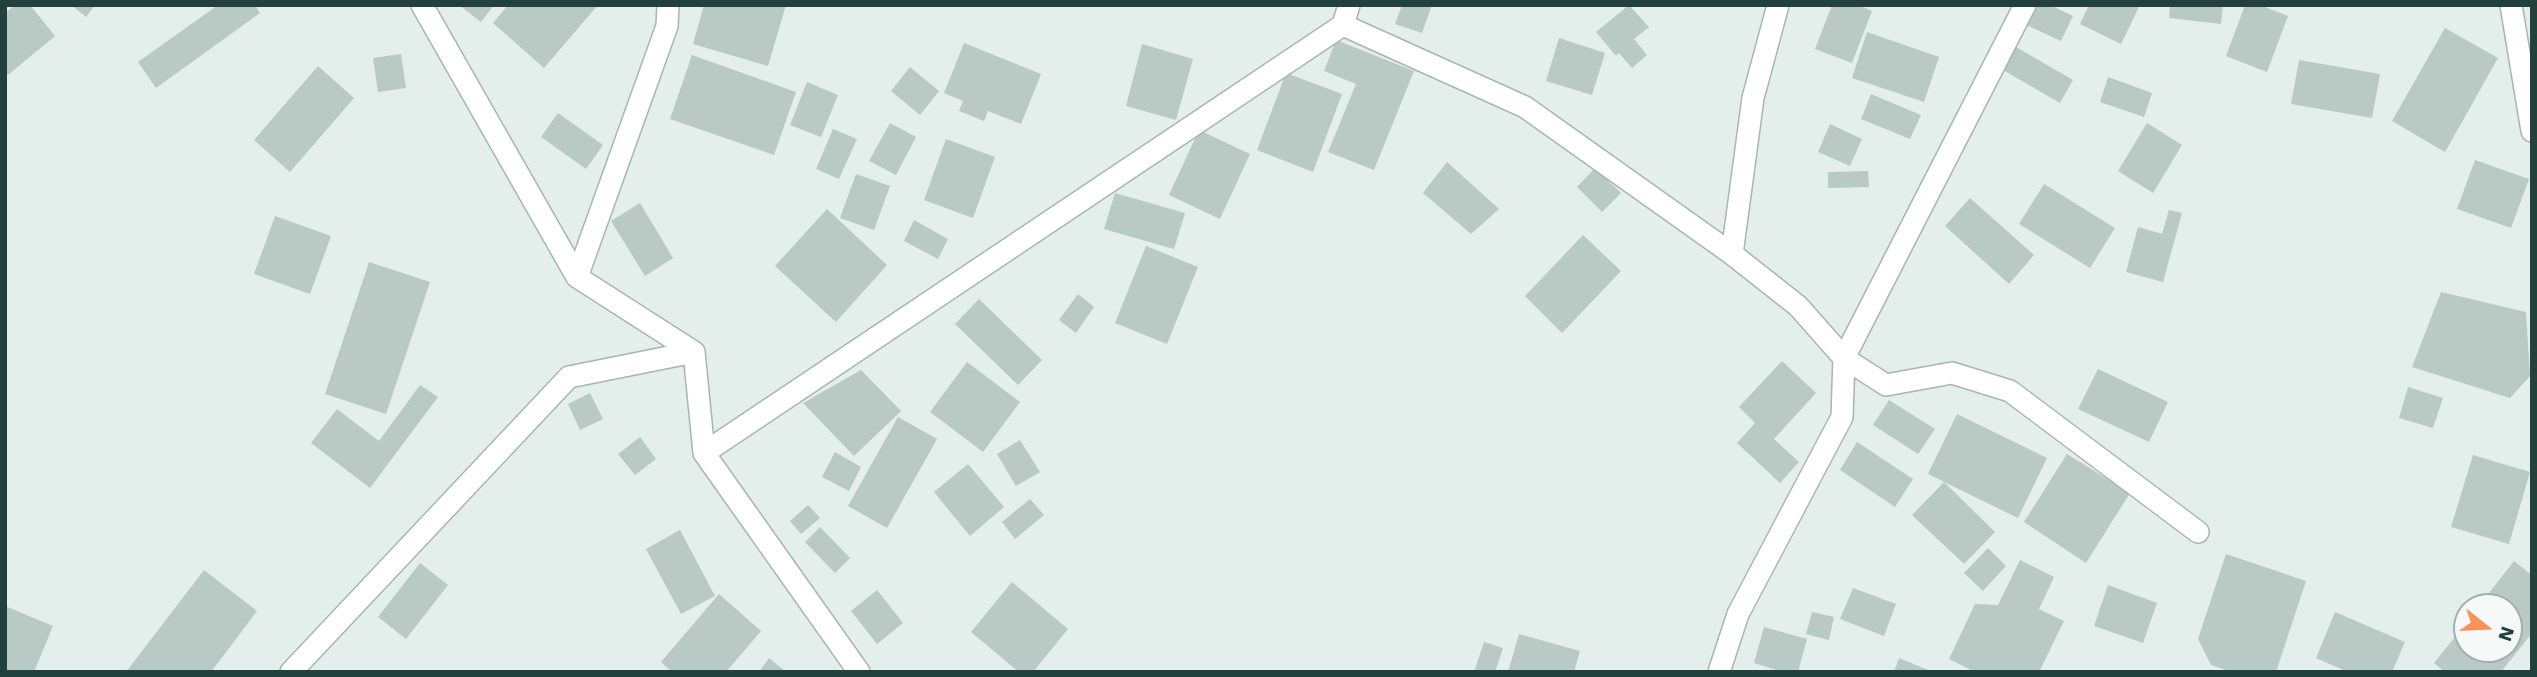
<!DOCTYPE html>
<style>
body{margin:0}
#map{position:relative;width:2537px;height:677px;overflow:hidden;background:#e4eeeb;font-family:"Work Sans",sans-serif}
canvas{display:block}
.frame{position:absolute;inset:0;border:7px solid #22413c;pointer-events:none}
.north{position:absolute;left:2453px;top:593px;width:70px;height:70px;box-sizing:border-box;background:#f5faf8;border:2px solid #a1b0ad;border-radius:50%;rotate:108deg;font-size:19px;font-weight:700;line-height:28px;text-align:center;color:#22413c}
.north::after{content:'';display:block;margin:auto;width:24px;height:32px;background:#f99257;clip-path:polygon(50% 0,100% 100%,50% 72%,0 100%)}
</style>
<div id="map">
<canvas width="2537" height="677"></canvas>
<div class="frame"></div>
<div class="north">N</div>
</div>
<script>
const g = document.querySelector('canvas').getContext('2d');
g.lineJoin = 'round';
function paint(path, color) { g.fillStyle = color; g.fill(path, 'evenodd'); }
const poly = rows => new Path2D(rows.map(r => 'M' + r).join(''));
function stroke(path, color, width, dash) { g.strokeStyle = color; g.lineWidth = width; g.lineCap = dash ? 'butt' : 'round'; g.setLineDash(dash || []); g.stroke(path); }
paint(poly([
 [15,5,30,5,55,36,8,75,5,72,5,13],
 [71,5,95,5,86,17],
 [218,5,255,5,260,13,156,88,138,62],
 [459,5,494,5,481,22],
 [508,5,598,5,544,68,493,23],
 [704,5,786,5,768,66,693,44],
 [1402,5,1432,5,1422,33,1395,24],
 [1629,5,1649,27,1634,39,1647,55,1632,68,1619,53,1616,56,1596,32],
 [1832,5,1858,5,1872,11,1852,63,1815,49],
 [2030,5,2050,5,2073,16,2061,41,2022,23],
 [2089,5,2140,5,2121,44,2080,24],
 [2170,5,2223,5,2221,24,2169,18],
 [2245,5,2260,5,2288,16,2267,72,2226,56],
 [2445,28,2498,58,2445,152,2392,121],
 [1867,32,1939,57,1924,102,1852,78],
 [1559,38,1605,53,1592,95,1546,81],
 [1336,40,1414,71,1374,170,1328,152,1356,84,1324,71],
 [964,43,1041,74,1021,124,988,111,984,121,959,111,963,101,944,93],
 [1142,44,1193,59,1176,120,1126,106],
 [2016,47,2073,80,2060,103,2003,70],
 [401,54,406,88,378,92,373,58],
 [692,55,796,92,774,155,670,119],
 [2299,60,2380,74,2372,118,2291,104],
 [318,66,354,98,290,172,254,140],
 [910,67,939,91,920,115,891,91],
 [1286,73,1342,94,1313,172,1257,150],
 [2108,77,2152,93,2144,117,2100,102],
 [807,82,838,95,821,137,790,125],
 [1871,94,1921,115,1910,139,1861,119],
 [558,113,603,145,586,169,541,137],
 [890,123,916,137,896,175,869,161],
 [2147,123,2182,145,2153,193,2118,171],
 [1830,124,1862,139,1850,166,1818,152],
 [833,129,857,139,839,179,816,169],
 [1199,130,1250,154,1220,219,1169,195],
 [946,139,995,157,973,218,924,200],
 [2475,160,2529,179,2511,228,2457,209],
 [1447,162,1499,209,1471,234,1423,193],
 [1595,168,1621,193,1602,212,1577,187],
 [1868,171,1869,187,1828,188,1828,172],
 [856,174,890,186,874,230,840,218],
 [2044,184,2115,228,2090,268,2019,224],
 [1115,193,1185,213,1174,249,1104,229],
 [1970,198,2034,255,2009,284,1945,226],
 [640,203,673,258,645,276,611,221],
 [827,209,887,265,836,322,775,266],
 [2169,210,2182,213,2163,282,2126,272,2138,227,2162,234],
 [275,216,331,236,310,294,254,274],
 [914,220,948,239,938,259,904,241],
 [1583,235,1621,271,1562,333,1525,296],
 [1146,246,1198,267,1167,344,1115,323],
 [369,262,430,282,386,414,325,394],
 [2441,292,2526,312,2530,376,2510,398,2412,367],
 [1078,294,1094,307,1076,333,1059,320],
 [979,299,1042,360,1018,385,955,324],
 [1782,361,1816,393,1774,439,1799,462,1780,483,1737,443,1755,423,1739,407],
 [967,362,1020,402,983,452,930,412],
 [2098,369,2168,402,2149,442,2078,409],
 [861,370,901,411,854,456,803,403],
 [420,385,438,397,370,488,311,443,337,409,379,441],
 [2408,387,2443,398,2433,428,2399,418],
 [590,393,603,419,580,430,568,404],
 [1889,400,1935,429,1918,454,1873,425],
 [1957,414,2047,458,2018,518,1928,474],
 [898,417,937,439,887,528,848,506],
 [640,437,656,459,635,475,618,454],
 [1020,440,1040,472,1016,486,997,454],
 [1857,442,1913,479,1895,507,1840,470],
 [835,452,861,467,849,491,822,477],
 [2067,454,2130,493,2086,563,2024,522],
 [2473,455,2530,472,2509,544,2451,527],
 [968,464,1004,507,970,536,934,492],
 [1944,482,1995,532,1964,564,1912,515],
 [1030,499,1044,515,1015,539,1002,522],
 [808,505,820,518,801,534,790,521],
 [820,527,850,558,835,573,805,542],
 [680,530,715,596,681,614,646,549],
 [1988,548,2006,566,1983,591,1964,573],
 [2226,554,2306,581,2276,672,2232,672,2211,665,2198,639],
 [2020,560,2054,577,2039,609,2064,621,2039,672,1975,672,1949,659,1975,604,1998,605],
 [2514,561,2532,575,2532,633,2501,672,2445,672,2434,663,2467,622,2467,649,2509,649,2509,607,2478,607],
 [420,563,448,585,406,639,378,617],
 [204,570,257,611,211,672,126,672],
 [1012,582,1068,629,1033,672,1019,672,971,632],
 [2108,585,2157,603,2143,643,2094,626],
 [1853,588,1896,604,1884,636,1840,619],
 [877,590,903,623,877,644,851,611],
 [719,594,761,631,726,672,672,672,661,662],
 [5,606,53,626,34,672,5,672],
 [1812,612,1834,617,1829,640,1806,634],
 [2335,612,2405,642,2392,672,2348,672,2316,658],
 [1764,627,1807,639,1798,672,1783,672,1754,663],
 [1519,634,1580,651,1574,672,1508,672],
 [1484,642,1503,648,1495,672,1474,672],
 [769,658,786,672,759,672],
 [1899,658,1933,672,1894,672]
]), '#b9c9c4');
const minor = poly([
 [422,5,577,277,694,352,704,453,859,672],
 [1349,5,1343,25,1525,107,1732,254,1798,306,1844,358,1886,385,1952,373,2010,391,2198,532],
 [2511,5,2532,131],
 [1732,254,1753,98,1778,5],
 [577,277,667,26,668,5],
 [704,453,1343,25],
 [291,672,569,377,694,352],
 [1719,672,1738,614,1842,417,1844,358,2025,5]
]);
stroke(minor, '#a6b7b3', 24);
stroke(minor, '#fff', 21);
</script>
